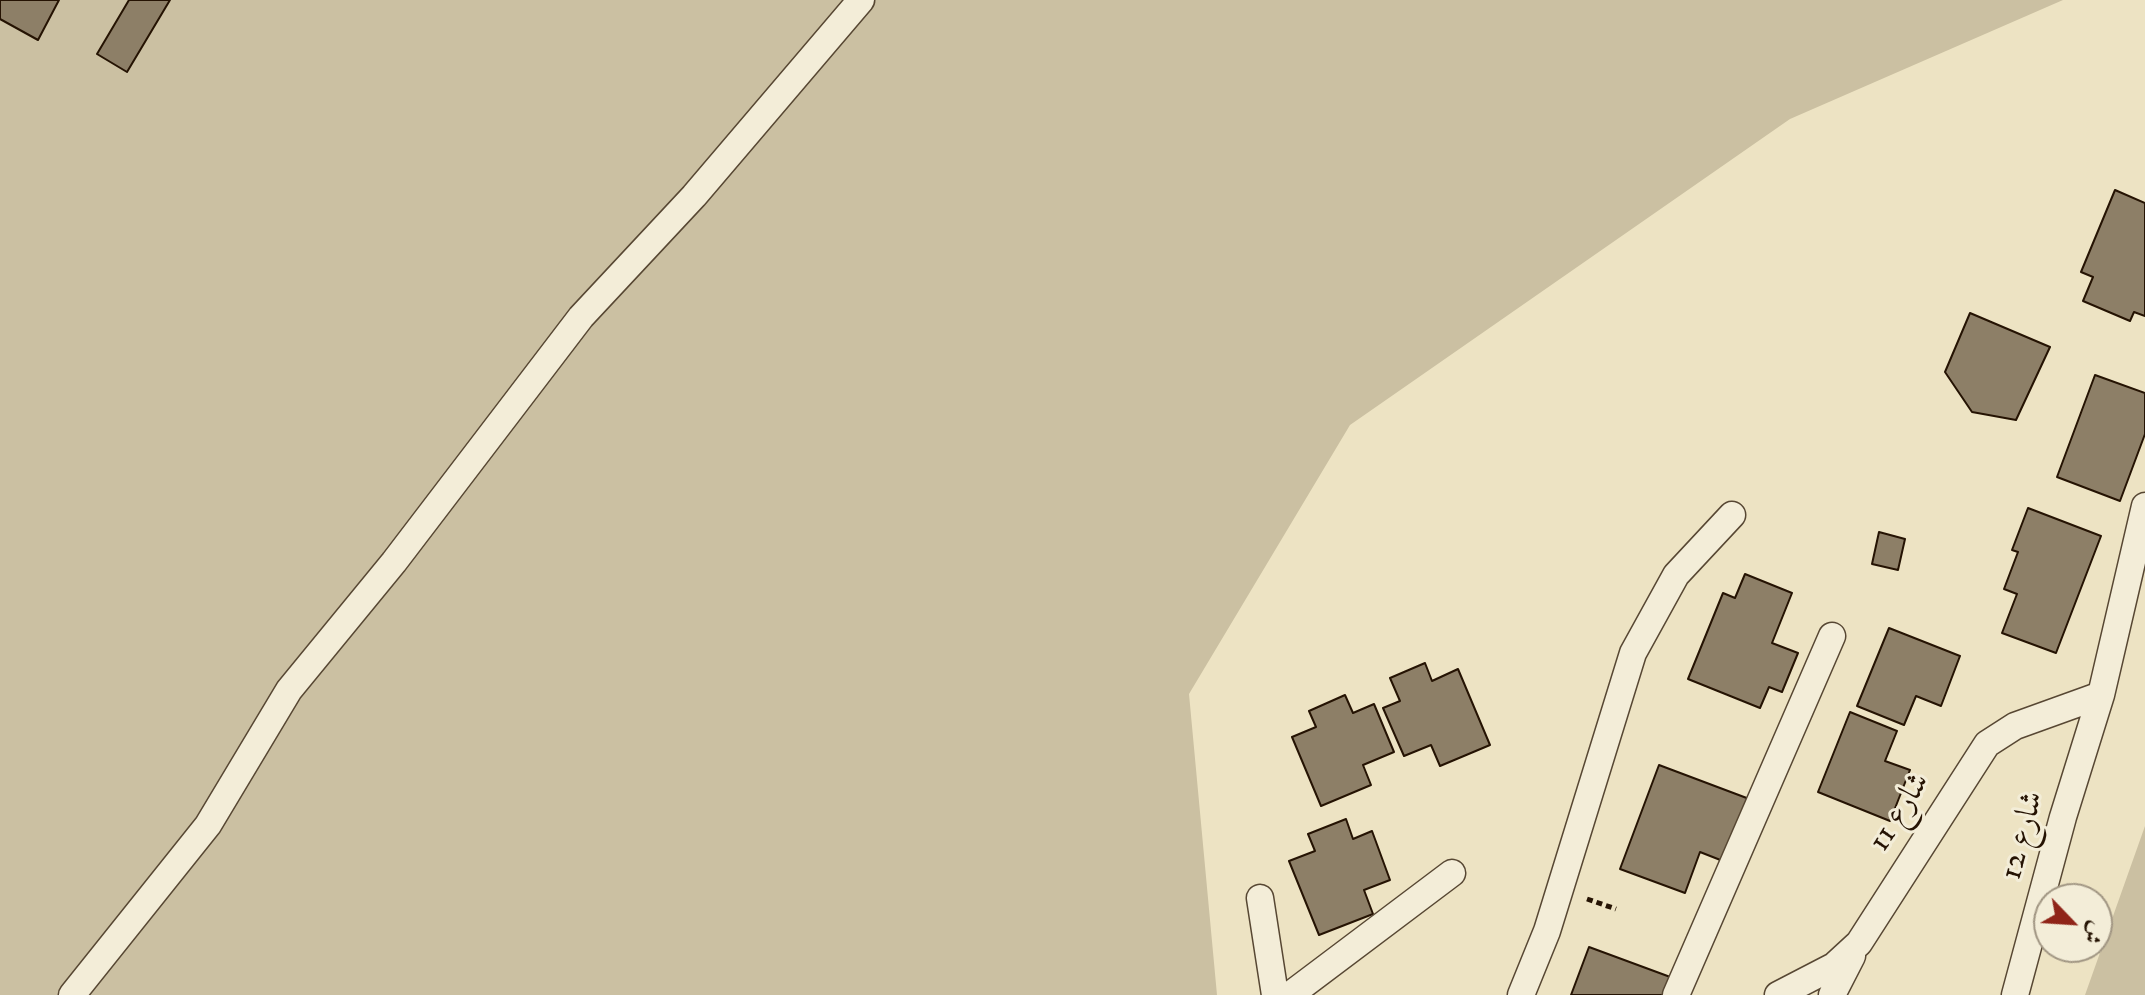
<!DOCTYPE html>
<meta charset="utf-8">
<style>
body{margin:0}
#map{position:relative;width:2145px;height:995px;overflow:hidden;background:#ede3c3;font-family:"IM FELL DW Pica",Amiri,serif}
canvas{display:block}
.north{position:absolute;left:2033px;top:883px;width:80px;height:80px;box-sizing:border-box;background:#f3edd8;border:2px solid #a19683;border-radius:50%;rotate:115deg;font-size:22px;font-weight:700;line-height:32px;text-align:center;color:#251303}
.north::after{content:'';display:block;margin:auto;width:28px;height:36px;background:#8f2418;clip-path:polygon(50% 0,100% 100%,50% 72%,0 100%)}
</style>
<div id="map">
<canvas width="2145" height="995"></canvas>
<div class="north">ش</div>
</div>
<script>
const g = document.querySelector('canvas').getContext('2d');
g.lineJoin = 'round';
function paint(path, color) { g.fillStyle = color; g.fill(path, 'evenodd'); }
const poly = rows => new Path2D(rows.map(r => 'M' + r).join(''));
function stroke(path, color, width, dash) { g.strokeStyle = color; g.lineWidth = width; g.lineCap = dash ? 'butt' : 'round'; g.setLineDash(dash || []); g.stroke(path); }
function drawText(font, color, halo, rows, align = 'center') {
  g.font = font + ' "IM FELL DW Pica",Amiri,serif'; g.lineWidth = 6; g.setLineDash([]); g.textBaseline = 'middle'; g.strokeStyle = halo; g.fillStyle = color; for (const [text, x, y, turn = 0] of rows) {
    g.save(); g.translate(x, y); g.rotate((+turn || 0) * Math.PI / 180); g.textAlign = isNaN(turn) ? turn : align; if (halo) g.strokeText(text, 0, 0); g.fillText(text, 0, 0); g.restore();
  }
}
paint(poly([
 [0,0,2063,0,1790,119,1350,425,1189,694,1217,995,0,995],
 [2145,826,2145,995,2085,995]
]), '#cbc0a2');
const building = poly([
 [0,0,59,0,38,40,0,19,0,0],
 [129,0,170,0,127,72,97,54,129,0],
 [2115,190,2145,203,2145,316,2134,312,2130,321,2083,301,2093,277,2081,272,2115,190],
 [1970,313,2050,347,2016,420,1972,412,1945,372,1970,313],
 [2095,375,2145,393,2145,434,2120,501,2057,477,2095,375],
 [2028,508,2101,536,2056,653,2002,633,2017,594,2004,589,2018,552,2012,550,2028,508],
 [1879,532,1905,539,1898,570,1872,564,1879,532],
 [1745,574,1792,593,1772,643,1798,653,1782,692,1769,687,1760,708,1688,679,1723,593,1735,598,1745,574],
 [1889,628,1960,656,1941,706,1916,696,1904,725,1857,706,1889,628],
 [1425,663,1432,681,1458,669,1490,745,1440,766,1431,745,1404,756,1383,708,1400,701,1390,678,1425,663],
 [1345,695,1353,713,1374,704,1394,752,1363,765,1371,785,1321,806,1292,737,1316,727,1309,711,1345,695],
 [1850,712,1897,731,1885,761,1910,770,1890,821,1818,792,1850,712],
 [1659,765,1752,800,1728,863,1700,852,1685,893,1620,869,1659,765],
 [1346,819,1353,839,1372,831,1390,880,1364,890,1373,914,1319,935,1289,861,1315,851,1308,834,1346,819],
 [1589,947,1673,978,1666,995,1571,995,1589,947]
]);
paint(building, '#8d7f67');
stroke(building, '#251303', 2);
const street = poly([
 [1260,898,1275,995],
 [72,995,208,825,289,690,394,562,581,317,694,196,861,0],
 [1290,995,1452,873],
 [1521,995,1547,931,1633,653,1676,575,1732,515],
 [1676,995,1832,636],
 [1778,995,1834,966,1859,943,1987,744,2015,726,2101,695],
 [1832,995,1852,956],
 [2015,995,2063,817,2101,695,2145,506]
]);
stroke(street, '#574733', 29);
stroke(poly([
 [1587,899,1616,909]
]), '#251303', 5, [6, 4]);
stroke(street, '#f3edd8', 26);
drawText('32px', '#251303', '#f3edd8', [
 ["شارع 11",1901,813,-58],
 ["شارع 12",2024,836,-75]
]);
</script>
